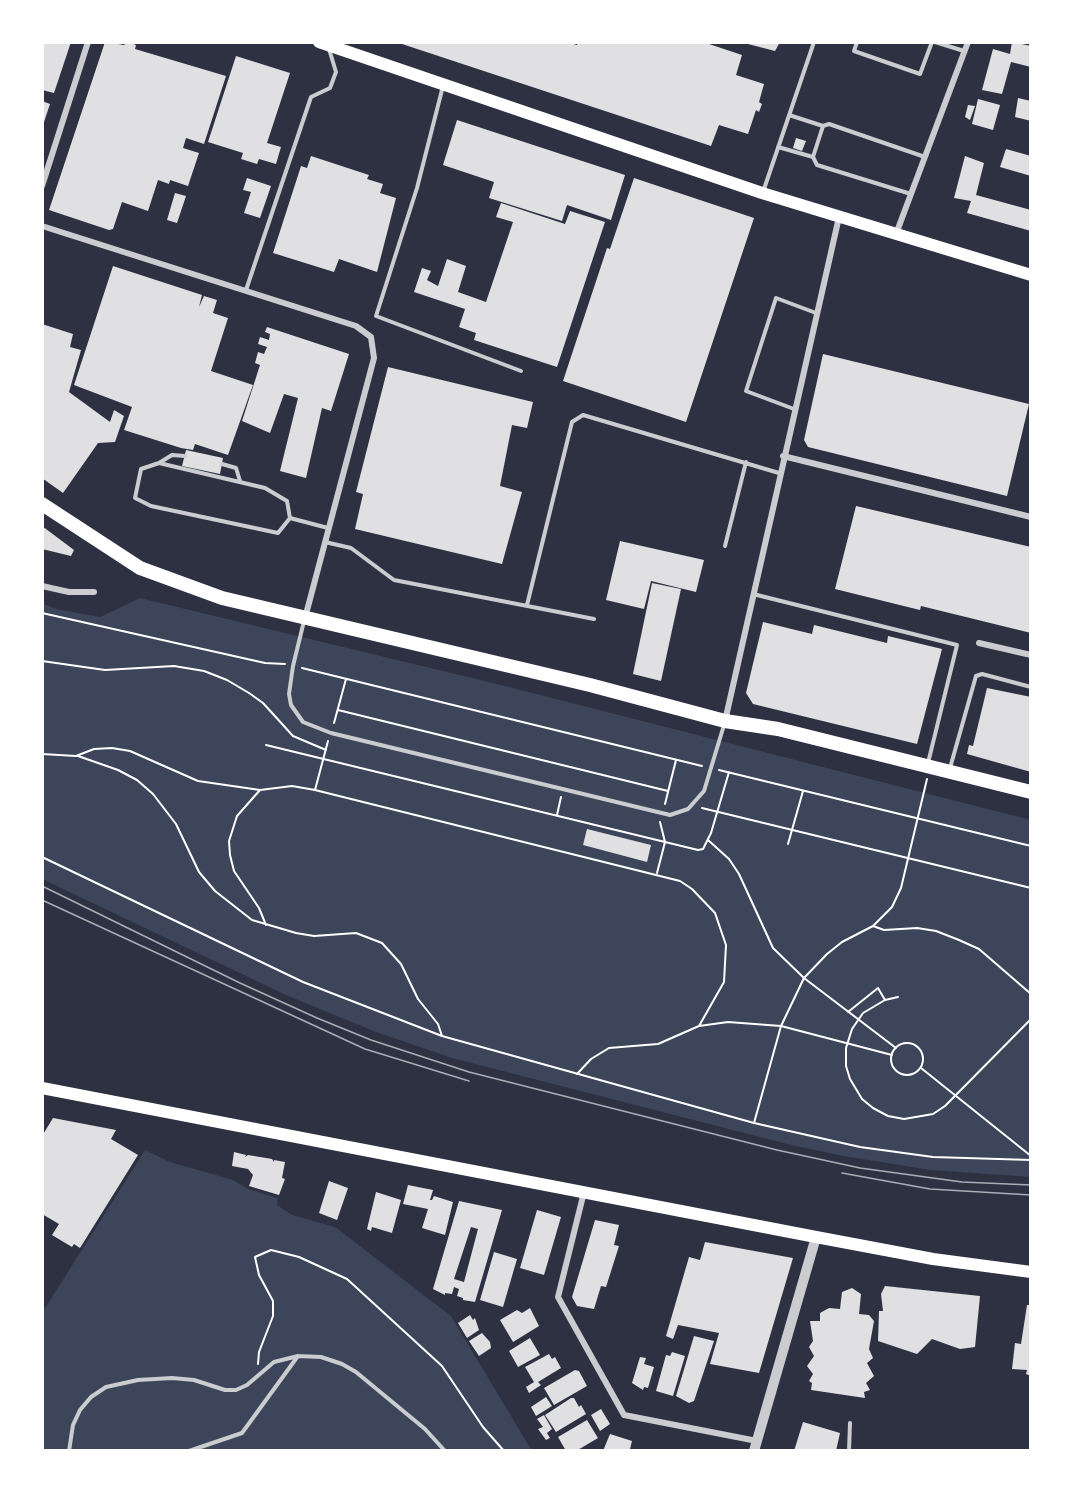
<!DOCTYPE html>
<style>
body{margin:0}
#map{position:relative;width:1073px;height:1493px;overflow:hidden;background:#2d3142;font-family:"Roboto Condensed",sans-serif}
canvas{display:block}
.frame{position:absolute;inset:0;border:44px solid #fff;pointer-events:none}
</style>
<div id="map">
<canvas width="1073" height="1493"></canvas>
<div class="frame"></div>
</div>
<script>
const g = document.querySelector('canvas').getContext('2d');
g.lineJoin = 'round';
function paint(path, color) { g.fillStyle = color; g.fill(path, 'evenodd'); }
const poly = rows => new Path2D(rows.map(r => 'M' + r).join(''));
function stroke(path, color, width, dash) { g.strokeStyle = color; g.lineWidth = width; g.lineCap = dash ? 'butt' : 'round'; g.setLineDash(dash || []); g.stroke(path); }
paint(poly([
 [140,598,505,686,1031,820,1031,1177,930,1170,843,1156,787,1144,452,1058,376,1032,286,995,42,879,42,603,56,609,100,617],
 [145,1150,170,1162,233,1180,248,1189,278,1198,277,1205,292,1215,335,1227,451,1316,532,1451,42,1451,42,1313]
]), '#3c4559');
paint(poly([
 [42,42,71,42,54,93,42,90],
 [105,42,124,45,128,42,136,45,135,49,226,76,204,144,186,138,183,148,199,153,188,186,170,180,169,184,158,180,148,211,122,202,113,229,109,230,49,210],
 [396,42,567,42,577,45,578,42,703,42,742,55,736,75,764,84,759,102,762,104,759,112,756,110,748,134,719,125,711,146],
 [748,42,780,42,775,51,748,44],
 [1012,42,1031,46,1031,67,1011,62,1002,94,982,90,993,49,1010,54],
 [236,56,290,73,267,143,281,147,276,164,259,159,257,164,241,159,243,153,208,142],
 [1018,98,1031,101,1031,121,1015,117],
 [978,99,1000,105,993,130,972,124],
 [42,101,50,104,42,128],
 [968,105,975,106,970,120,965,117],
 [457,120,625,175,611,220,567,205,562,221,489,198,494,182,443,165],
 [796,138,806,141,802,151,793,148],
 [1006,149,1031,156,1031,176,1000,167],
 [311,156,369,175,367,179,383,184,380,193,396,198,377,272,339,259,334,272,273,253,301,166,307,168],
 [965,156,984,163,976,195,1031,210,1031,231,967,213,971,201,954,198],
 [247,178,271,186,260,218,244,213,251,192,243,190],
 [634,178,754,218,686,422,563,381,607,248,610,249],
 [175,193,186,196,177,223,167,220],
 [501,203,565,224,570,211,605,222,557,367,474,340,476,333,459,327,465,309,414,292,422,268,431,271,427,280,438,286,447,259,466,266,458,292,486,302,513,222,496,217],
 [113,266,202,295,199,307,204,296,217,300,213,313,228,318,211,371,253,385,228,455,195,444,193,450,181,448,124,430,132,407,74,385],
 [42,324,73,334,70,347,81,350,69,392,110,422,114,410,124,416,115,442,98,443,63,493,42,478],
 [267,327,349,354,331,411,322,408,306,478,280,471,298,398,284,394,270,433,242,421,260,365,255,363,258,352,264,354,267,347,258,344,260,337,269,340,270,334,265,332],
 [823,354,1029,404,1007,496,808,447,804,440],
 [388,367,533,402,527,428,512,425,500,486,522,492,502,564,355,529,363,494,356,492],
 [186,450,223,458,220,474,182,466],
 [856,506,1031,547,1031,633,921,606,920,610,835,589],
 [42,526,74,550,71,556,42,549],
 [620,541,704,560,696,592,651,581,644,609,606,600],
 [652,583,681,589,661,681,633,674],
 [763,622,812,634,814,625,887,643,888,636,942,649,917,744,753,704,746,693],
 [987,688,1031,697,1031,772,967,754,969,745,973,746],
 [587,829,651,845,647,862,583,845],
 [53,1118,116,1130,111,1139,138,1155,80,1248,74,1244,72,1247,52,1235,59,1224,42,1214,42,1136],
 [234,1152,246,1155,245,1157,248,1155,272,1159,274,1162,274,1160,285,1162,282,1178,285,1179,279,1195,249,1186,253,1175,248,1169,232,1166],
 [329,1181,348,1188,337,1220,319,1213],
 [408,1185,433,1190,430,1200,432,1200,434,1196,453,1202,445,1235,422,1228,428,1209,403,1204],
 [376,1192,401,1200,392,1233,372,1227,371,1231,367,1229],
 [459,1201,502,1210,475,1302,463,1300,463,1298,457,1296,459,1289,454,1287,452,1294,445,1293,445,1295,433,1289],
 [471,1227,478,1229,464,1282,454,1279],
 [537,1210,561,1217,544,1275,520,1268],
 [595,1220,619,1225,614,1245,619,1246,606,1287,601,1286,594,1309,577,1306,572,1297],
 [705,1242,793,1258,759,1373,710,1364,719,1333,678,1325,673,1339,666,1336,689,1257,700,1260],
 [494,1252,517,1259,503,1307,480,1300],
 [885,1286,980,1296,975,1347,960,1349,932,1339,917,1354,878,1341,879,1311,883,1311,881,1294],
 [852,1288,861,1294,859,1314,869,1315,874,1321,869,1349,873,1358,867,1363,874,1376,866,1383,870,1390,864,1392,865,1398,811,1390,812,1383,809,1381,813,1374,807,1366,814,1356,809,1347,813,1341,810,1321,820,1321,820,1313,829,1308,840,1309,842,1292],
 [1027,1305,1031,1305,1031,1376,1026,1374,1027,1370,1012,1369,1015,1343,1021,1344],
 [530,1308,539,1326,513,1342,500,1320,517,1310,522,1313],
 [470,1315,473,1320,475,1318,479,1330,467,1338,458,1323],
 [482,1333,490,1342,491,1348,479,1356,469,1341],
 [694,1336,714,1341,694,1401,689,1403,676,1396],
 [530,1338,540,1355,518,1367,509,1351],
 [672,1352,685,1356,673,1396,656,1391,666,1355,670,1356],
 [549,1354,552,1359,555,1357,561,1368,538,1382,541,1385,529,1393,526,1387,534,1382,525,1367],
 [640,1357,646,1358,644,1364,654,1367,648,1388,644,1387,643,1390,632,1383],
 [575,1370,579,1371,587,1386,554,1405,544,1388],
 [546,1397,552,1406,536,1416,531,1407],
 [571,1398,574,1398,579,1407,581,1405,586,1414,556,1432,545,1415],
 [601,1409,610,1424,600,1431,591,1415],
 [544,1415,552,1429,547,1433,550,1438,546,1440,538,1429,543,1427,537,1419],
 [587,1420,598,1438,576,1451,566,1451,558,1437],
 [803,1422,840,1433,836,1451,794,1451],
 [610,1434,632,1441,630,1449,634,1451,603,1451]
]), '#e0e0e3');
stroke(poly([
 [42,613,265,663,285,664],
 [42,661,105,670,174,666,204,671,227,680,249,693,263,703,293,736,326,750],
 [302,668,702,766],
 [338,710,668,791],
 [334,723,346,679],
 [266,745,698,850,703,849,711,833,729,772],
 [42,754,76,756,94,749,112,748,130,751,198,781,260,790,292,786,315,790,680,881,692,889,715,913,726,945,724,982,699,1026],
 [78,756,118,770,137,780,153,794,176,824,199,872,215,891,252,920,296,933,314,936,356,933,382,943,401,964,418,999,438,1024,442,1036],
 [719,770,1031,846],
 [260,790,237,816,229,841,230,855,234,871,259,908,266,925],
 [315,790,328,741],
 [665,804,676,760],
 [702,808,1031,888],
 [557,815,561,797],
 [708,840,729,859,739,874,773,948,804,978,896,1048],
 [788,844,803,791],
 [42,857,303,982,442,1036,754,1123,860,1147,933,1157,1031,1160],
 [657,873,665,842,660,822],
 [873,926,884,930,917,928,936,931,959,940,979,949,1031,994],
 [898,997,885,1000,863,1013,852,1029,846,1048,846,1066,850,1079,862,1099,873,1108,888,1116,904,1119,933,1114,945,1106,1031,1019],
 [848,1012,878,988,885,1000],
 '891 1059a16 16 0 1 1 32 0a16 16 0 1 1-32 0Z',
 [921,1068,1031,1156],
 [577,1074,591,1059,609,1048,658,1044,699,1026,728,1022,781,1026,892,1055],
 [754,1123,781,1026,804,978,827,954,842,942,873,926,892,907,901,888,927,779],
 [258,1364,259,1352,273,1316,273,1301,259,1275,255,1257,271,1250,299,1257,347,1279,442,1366,483,1427,504,1451]
]), '#fff', 2);
stroke(poly([
 [857,42,854,51,920,74,932,42],
 [935,42,964,51],
 [443,86,417,188,376,316,521,371],
 [789,115,823,126],
 [778,147,813,157],
 [763,192,814,42],
 [911,194,817,165,813,157,823,126,829,124,925,157],
 [246,290,311,97,330,88,336,72,329,49],
 [794,409,746,391,776,298,816,313],
 [159,463,265,488,287,501,290,518,278,533,151,506,135,498,141,469,159,463],
 [159,463,172,455,185,456],
 [222,464,236,468,240,481],
 [290,518,328,528],
 [325,542,351,548,394,580,594,619],
 [725,546,746,462],
 [753,594,957,645,928,763],
 [527,605,572,422,583,415,779,473],
 [304,621,293,666,289,694,291,705,303,722,331,733,670,815,688,809,704,791,724,725],
 [950,768,976,676,982,674,1031,687],
 [69,1451,73,1425,80,1410,91,1397,106,1387,138,1380,172,1378,194,1380,225,1390,236,1390,247,1385,274,1362,298,1356],
 [189,1451,242,1433,298,1356,321,1357,342,1364,356,1372,425,1429,445,1451],
 [849,1451,850,1423]
]), '#caccd0', 4);
stroke(poly([
 [42,186,88,42],
 [42,226,356,326,371,337,374,358,305,618],
 [896,234,968,42],
 [783,456,1031,517],
 [42,586,69,592,94,592],
 [979,643,1031,655],
 [725,721,839,217],
 [584,1192,558,1297,624,1415,757,1441]
]), '#caccd0', 6);
stroke(poly([
 [754,1451,816,1237]
]), '#caccd0', 10);
stroke(poly([
 [319,42,762,193,1031,275],
 [42,1088,816,1237,933,1259,1031,1272]
]), '#fff', 12);
stroke(poly([
 [42,504,140,568,222,598,590,685,725,721,778,729,1031,792]
]), '#fff', 14);
stroke(poly([
 [42,886,240,983,317,1018,371,1040,469,1072,777,1150,860,1168,962,1182,1031,1185],
 [42,900,365,1049,469,1081],
 [842,1173,930,1189,1031,1195]
]), '#abadb3', 1.5);
</script>
